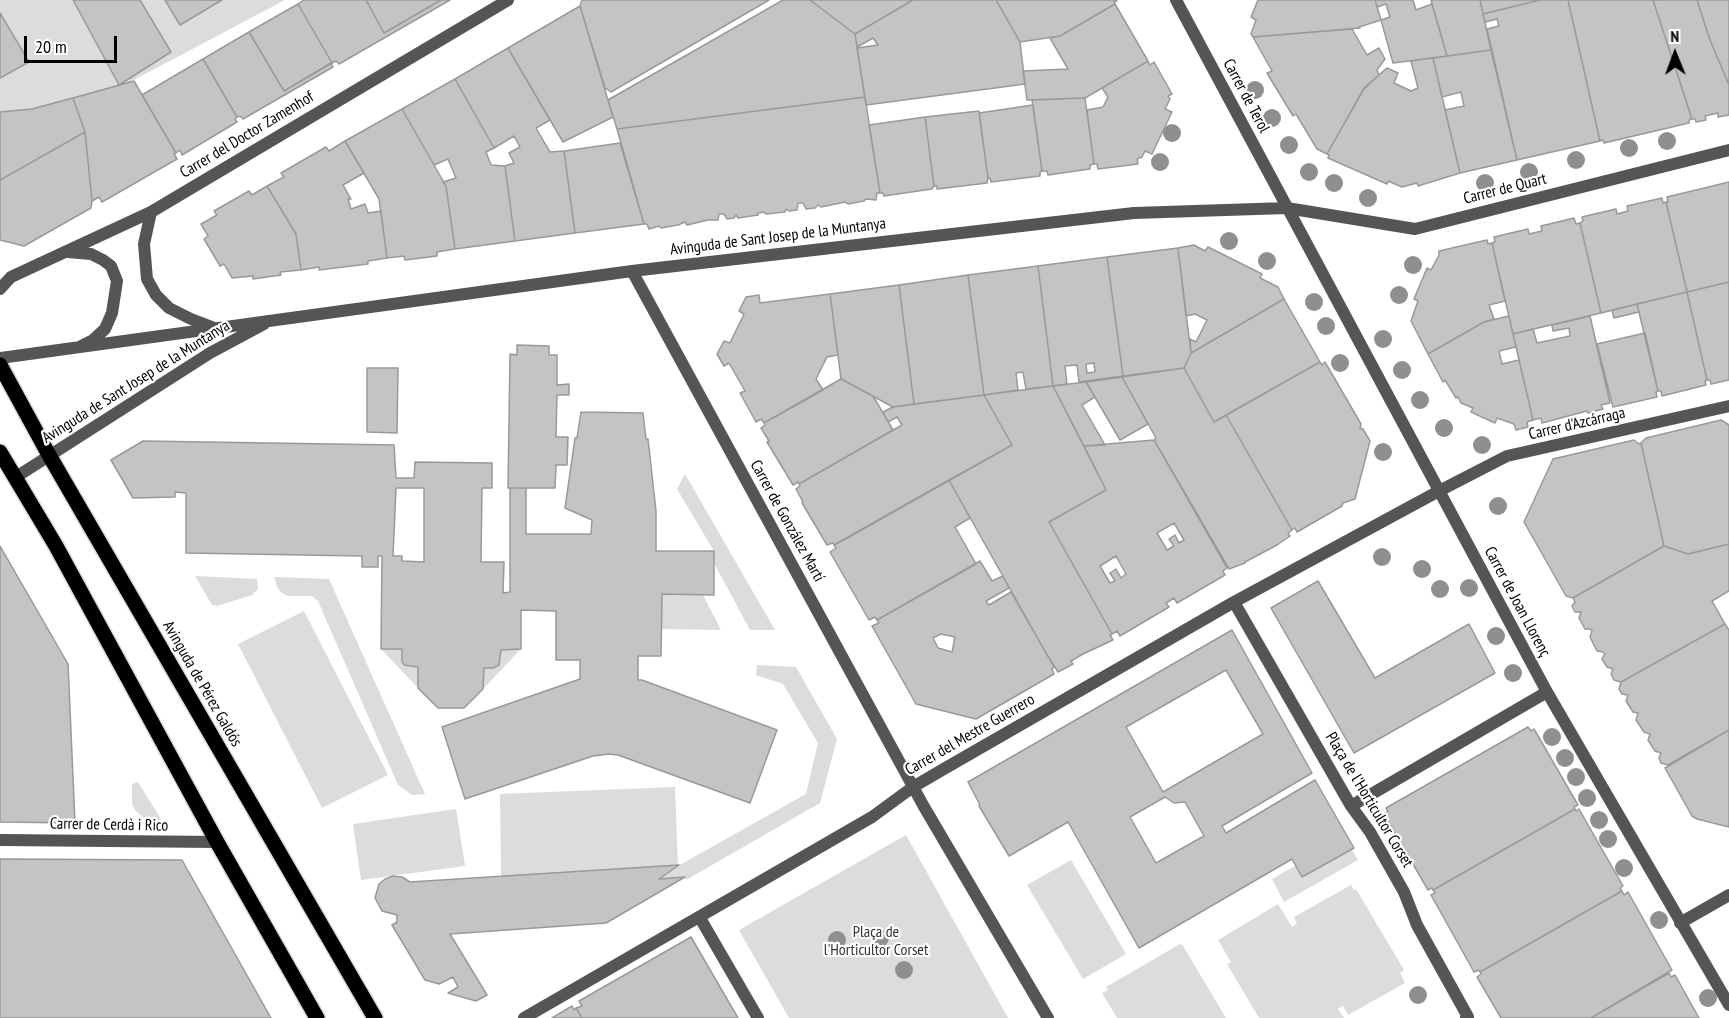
<!DOCTYPE html>
<meta charset="utf-8">
<style>
body{margin:0}
#map{position:relative;width:1729px;height:1018px;overflow:hidden;background:#fff;font-family:"PT Sans Narrow",sans-serif}
canvas{display:block}
.north{position:absolute;left:1645px;top:24px;width:60px;height:60px;-webkit-text-stroke:4px #fff;paint-order:stroke;rotate:359deg;font-size:16px;font-weight:700;line-height:24px;text-align:center;color:#000}
.north::after{content:'';display:block;margin:auto;width:21px;height:27px;background:#000;clip-path:polygon(50% 0,100% 100%,50% 72%,0 100%)}
.scale{position:absolute;left:24px;top:36px;width:93px;height:27px;box-sizing:border-box;border:3px solid #000;border-top:0;padding-left:8px;font-size:18px;line-height:21px;white-space:nowrap;color:#000;-webkit-text-stroke:4px #fff;paint-order:stroke}
</style>
<div id="map">
<canvas width="1729" height="1018"></canvas>
<div class="north">N</div>
<div class="scale">20 m</div>
</div>
<script>
const g = document.querySelector('canvas').getContext('2d');
g.lineJoin = 'round';
function paint(path, color) { g.fillStyle = color; g.fill(path, 'evenodd'); }
const poly = rows => new Path2D(rows.map(r => 'M' + r).join(''));
function stroke(path, color, width, dash) { g.strokeStyle = color; g.lineWidth = width; g.lineCap = dash ? 'butt' : 'round'; g.setLineDash(dash || []); g.stroke(path); }
function drawText(font, color, halo, rows, align = 'center') {
  g.font = font + ' "PT Sans Narrow",sans-serif'; g.lineWidth = 4.5; g.setLineDash([]); g.textBaseline = 'middle'; g.strokeStyle = halo; g.fillStyle = color; for (const [text, x, y, turn = 0] of rows) {
    g.save(); g.translate(x, y); g.rotate((+turn || 0) * Math.PI / 180); g.textAlign = isNaN(turn) ? turn : align; if (halo) g.strokeText(text, 0, 0); g.fillText(text, 0, 0); g.restore();
  }
}
paint(poly([
 [0,0,285,0,130,82,27,111,0,113],
 [685,474,775,630,750,630,714,563,714,551,677,489],
 [195,576,257,579,258,589,252,595,217,606,212,605],
 [274,577,329,579,425,794,412,795,398,785,318,601,312,596,288,596,282,593,278,589],
 [662,594,703,595,721,630,661,629],
 [304,611,388,775,322,808,238,644],
 [381,649,402,649,402,661,404,665,418,667,418,688],
 [521,649,483,689,484,668,493,668,499,665,501,650],
 [757,665,796,667,837,739,820,803,686,880,685,877,659,879,677,866,501,877,500,794,675,787,678,866,806,794,818,743,783,684,756,675],
 [138,782,161,819,155,822,145,819,135,810,132,804,132,784],
 [456,809,465,866,361,880,353,824],
 [906,835,1008,1018,789,1018,739,930],
 [1345,838,1358,860,1284,902,1272,879],
 [1071,860,1126,954,1083,979,1027,885],
 [1351,885,1354,890,1356,889,1404,970,1400,973,1405,983,1348,1015,1343,1006,1338,1009,1344,1018,1259,1018,1227,964,1231,962,1218,940,1278,904,1292,927,1297,923,1294,917],
 [1180,944,1183,946,1226,1018,1117,1018,1102,993,1108,990,1106,987]
]), '#dcdcdc');
const building = poly([
 [73,0,140,0,171,52,119,85,73,0],
 [165,0,222,0,180,25,165,0],
 [304,0,366,0,384,33,441,0,450,0,339,64,336,61,332,63,298,4,304,0],
 [366,0,441,0,384,33,366,0],
 [582,0,769,0,611,92,605,88,580,6,582,0],
 [783,0,810,0,855,34,865,97,617,129,608,100,783,0],
 [810,0,913,0,855,34,810,0],
 [913,0,996,0,1020,42,1025,84,866,105,857,48,878,45,873,38,857,47,855,34,913,0],
 [996,0,1116,0,1117,1,1114,2,1115,4,1060,36,1020,42,996,0],
 [1258,0,1375,0,1381,20,1359,27,1360,28,1253,37,1251,34,1256,20,1251,17,1258,0],
 [1375,0,1413,0,1416,10,1432,4,1447,56,1393,63,1381,20,1390,17,1386,4,1377,7,1375,0],
 [1431,0,1480,0,1491,50,1447,56,1431,0],
 [1480,0,1540,0,1483,14,1480,0],
 [1540,0,1568,0,1600,141,1517,160,1487,29,1499,26,1497,19,1485,22,1483,14,1540,0],
 [1568,0,1653,0,1692,119,1689,120,1689,123,1604,143,1603,140,1600,141,1568,0],
 [1653,0,1697,0,1710,40,1729,85,1729,115,1718,117,1718,113,1705,116,1706,120,1696,122,1695,119,1692,119,1653,0],
 [1697,0,1729,0,1729,85,1710,40,1697,0],
 [298,4,332,63,284,91,249,32,298,4],
 [1115,4,1148,61,1085,98,1027,100,1023,71,1068,69,1050,38,1060,36,1115,4],
 [580,6,613,117,563,142,508,48,580,6],
 [0,13,29,62,0,78,0,13],
 [1352,29,1367,55,1379,48,1385,59,1377,70,1379,75,1364,89,1327,154,1317,149,1296,114,1293,116,1267,73,1272,71,1253,37,1352,29],
 [249,32,284,91,331,63,333,67,243,119,240,116,237,117,203,59,249,32],
 [508,48,550,120,536,128,540,135,550,152,564,151,575,233,515,241,505,166,514,163,509,153,520,147,514,136,494,148,455,79,508,48],
 [1491,50,1517,160,1460,173,1445,110,1464,106,1461,92,1442,97,1433,58,1491,50],
 [1433,58,1460,173,1418,186,1417,183,1402,187,1388,181,1387,184,1328,158,1329,155,1327,154,1364,88,1387,68,1398,73,1394,83,1411,91,1418,88,1411,61,1433,58],
 [203,59,237,117,235,119,237,122,182,155,180,150,176,153,142,95,203,59],
 [1148,61,1150,65,1154,62,1172,94,1168,96,1170,99,1165,109,1172,112,1152,154,1145,151,1142,157,1137,159,1138,164,1098,169,1097,164,1094,164,1087,110,1103,107,1108,97,1102,88,1148,61],
 [455,79,494,148,486,152,491,165,505,166,515,241,455,249,446,186,443,182,456,178,448,159,434,165,402,109,455,79],
 [134,81,176,153,174,154,177,159,102,202,99,197,92,201,85,132,73,98,134,81],
 [865,97,880,193,877,193,876,200,866,199,864,201,848,204,845,202,821,207,818,205,815,208,806,209,803,203,798,203,797,210,789,211,786,209,785,212,766,214,764,212,758,213,758,215,738,218,736,215,734,218,727,219,724,214,719,214,718,220,708,220,687,225,685,222,678,225,661,228,659,226,649,229,647,224,644,224,617,129,865,97],
 [73,98,85,132,0,180,0,112,32,109,73,98],
 [1085,98,1094,164,1090,165,1090,169,1048,175,1047,171,1042,171,1032,100,1085,98],
 [1033,105,1042,171,1040,172,1040,176,991,182,990,178,988,178,979,113,1033,105],
 [402,109,446,186,455,249,437,252,437,256,405,260,404,256,387,258,379,199,345,141,402,109],
 [979,111,988,178,987,183,937,189,937,186,934,186,925,117,979,111],
 [925,117,934,186,932,189,884,196,883,193,880,193,869,125,925,117],
 [85,132,92,201,91,208,24,246,0,240,0,180,85,132],
 [345,141,364,173,343,185,351,199,348,199,351,209,365,204,368,213,381,211,387,258,368,261,368,264,319,270,319,267,301,270,296,234,267,186,284,177,281,173,326,147,329,151,345,141],
 [620,143,644,224,575,233,564,151,620,143],
 [1729,182,1729,282,1687,292,1666,202,1668,202,1667,197,1729,182],
 [267,186,296,234,301,270,280,272,281,275,253,279,253,276,232,278,224,264,220,266,204,239,208,236,201,224,217,215,214,211,249,191,252,195,267,186],
 [1662,198,1663,203,1666,202,1687,292,1601,313,1580,223,1583,221,1582,217,1616,209,1617,214,1628,211,1627,206,1662,198],
 [1574,218,1576,224,1580,223,1601,313,1513,334,1492,243,1495,242,1494,237,1528,229,1529,234,1542,231,1541,226,1574,218],
 [1487,240,1488,244,1492,243,1505,301,1489,305,1494,319,1484,322,1428,354,1411,321,1418,301,1414,299,1427,268,1431,270,1439,255,1439,251,1487,240],
 [1194,245,1205,251,1208,247,1262,274,1260,278,1278,287,1284,299,1191,353,1190,339,1196,342,1207,320,1195,314,1186,316,1178,248,1194,245],
 [1178,248,1191,353,1184,368,1123,376,1107,257,1178,248],
 [1107,257,1123,376,1079,382,1077,365,1065,366,1067,384,1053,386,1038,266,1107,257],
 [1094,363,1095,372,1087,373,1086,364,1094,363],
 [1038,266,1053,386,1026,389,1023,372,1016,373,1018,390,984,395,968,275,1038,266],
 [968,275,984,395,914,404,899,285,968,275],
 [1729,282,1729,380,1711,384,1710,380,1707,380,1687,292,1729,282],
 [899,285,914,404,893,407,841,379,830,294,899,285],
 [1687,292,1707,380,1705,381,1706,385,1662,396,1661,391,1658,391,1637,304,1687,292],
 [830,294,838,355,827,357,816,379,823,390,764,423,761,419,756,422,740,393,745,391,729,363,724,366,717,354,724,341,730,343,744,314,739,311,746,297,759,295,760,303,830,294],
 [1284,299,1320,362,1214,422,1184,368,1191,353,1284,299],
 [1637,304,1639,312,1614,318,1612,310,1637,304],
 [1509,316,1516,347,1499,351,1502,364,1519,360,1533,420,1527,422,1528,427,1516,430,1514,424,1497,418,1495,423,1471,412,1473,408,1461,403,1458,397,1456,398,1445,380,1443,382,1428,354,1484,322,1509,316],
 [1590,316,1610,403,1601,405,1603,409,1588,413,1587,411,1542,423,1541,418,1533,420,1513,334,1533,329,1537,343,1570,336,1569,328,1553,331,1552,325,1590,316],
 [1645,333,1658,391,1656,392,1657,397,1613,407,1597,344,1645,333],
 [517,345,549,346,549,355,557,355,557,385,569,384,569,395,557,395,556,437,568,437,567,465,556,465,555,488,508,488,510,354,517,355,517,345],
 [1320,362,1322,365,1325,362,1361,424,1360,428,1363,429,1370,441,1355,499,1343,503,1342,506,1297,532,1295,528,1292,530,1226,415,1320,362],
 [367,368,398,368,397,433,367,432,367,368],
 [1184,368,1214,422,1226,415,1292,530,1288,533,1290,536,1277,545,1245,562,1245,563,1229,569,1154,440,1156,438,1122,377,1184,368],
 [1122,377,1148,424,1120,440,1086,382,1122,377],
 [841,379,873,396,893,430,799,484,798,482,793,485,767,442,769,441,761,428,765,425,764,423,841,379],
 [1086,382,1095,397,1082,405,1105,445,1084,446,1053,386,1086,382],
 [1053,386,1106,490,1049,522,1112,634,1110,635,1113,640,1083,654,1071,661,1073,664,1058,672,1046,653,949,480,1012,445,984,395,1053,386],
 [984,395,1012,445,849,537,834,545,833,543,827,545,802,503,803,502,796,489,800,486,799,484,902,425,897,417,888,422,883,412,893,407,984,395],
 [581,412,643,413,646,439,648,439,656,511,656,551,714,551,714,595,662,594,661,656,638,656,638,680,642,680,777,730,750,803,618,755,609,754,593,756,465,799,442,727,580,679,580,660,556,660,556,611,521,610,521,649,501,650,499,665,493,668,484,668,483,689,464,708,438,708,418,688,418,667,404,665,402,661,402,649,381,649,382,556,378,556,378,567,362,567,362,556,186,553,186,493,175,492,175,497,133,498,111,460,143,441,394,445,396,478,414,478,415,462,492,463,492,488,482,488,481,562,504,562,503,593,510,592,510,488,526,488,526,534,591,534,592,520,565,508,575,438,577,438,581,412],
 [396,488,424,488,424,562,402,561,402,556,393,556,396,488],
 [1721,420,1729,425,1729,544,1688,554,1664,546,1641,443,1646,438,1721,420],
 [1154,440,1227,568,1223,571,1225,575,1177,603,1174,598,1166,603,1169,607,1120,636,1117,631,1112,634,1049,522,1106,490,1084,446,1154,440],
 [1174,523,1184,540,1179,543,1175,535,1169,539,1174,546,1167,550,1157,533,1174,523],
 [1116,556,1126,574,1121,578,1116,569,1110,573,1115,581,1110,583,1100,566,1116,556],
 [1634,440,1639,444,1641,443,1664,546,1573,598,1566,596,1524,522,1553,459,1634,440],
 [949,480,970,518,955,527,976,564,877,620,875,617,869,620,830,552,836,548,834,545,949,480],
 [1729,544,1729,591,1712,601,1725,624,1621,682,1614,680,1611,674,1613,669,1607,667,1602,659,1605,654,1603,652,1597,651,1590,637,1592,631,1590,629,1585,629,1579,618,1581,612,1575,612,1572,606,1575,602,1573,598,1664,546,1688,554,1729,544],
 [0,546,68,664,75,823,0,822,0,546],
 [980,561,992,581,1003,576,1009,588,986,601,989,605,1011,592,1054,667,1052,669,1054,674,976,719,916,704,872,626,879,623,877,620,980,561],
 [941,634,955,637,952,652,938,648,933,638,941,634],
 [1318,581,1375,678,1469,624,1495,673,1354,753,1271,608,1318,581],
 [1725,624,1729,630,1729,730,1668,765,1661,763,1659,758,1661,753,1655,751,1648,740,1650,734,1644,732,1636,720,1638,713,1633,712,1626,701,1628,695,1622,694,1619,689,1621,682,1725,624],
 [1232,630,1312,773,1222,826,1226,833,1315,780,1354,848,1302,877,1292,859,1139,948,1068,822,1009,856,979,806,980,805,968,782,1232,630],
 [1165,797,1174,803,1185,802,1204,836,1156,863,1130,817,1165,797],
 [1226,670,1263,734,1163,792,1126,727,1226,670],
 [1528,727,1531,731,1534,729,1578,805,1574,807,1575,809,1433,890,1432,888,1428,890,1384,814,1388,811,1386,808,1528,727],
 [1729,730,1729,827,1697,819,1692,816,1665,768,1729,730],
 [1575,809,1576,811,1579,809,1623,886,1620,888,1622,891,1480,972,1479,970,1474,972,1431,895,1435,893,1433,890,1575,809],
 [0,859,182,860,271,1018,0,1018,0,859],
 [679,865,659,879,685,877,606,923,450,934,487,995,476,1001,448,993,458,987,453,977,439,984,425,980,392,925,397,922,397,915,382,911,375,898,379,884,385,879,393,876,402,877,410,882,679,865],
 [1622,891,1624,895,1628,892,1672,970,1591,1018,1501,1018,1477,977,1481,974,1480,972,1622,891],
 [691,937,738,1018,582,1018,576,1008,582,1006,579,1001,691,937],
 [1669,973,1671,977,1675,975,1699,1018,1591,1018,1669,973],
 [572,1006,574,1010,576,1008,582,1018,552,1018,572,1006]
]);
paint(building, '#c4c4c4');
stroke(building, '#999', 1.5);
const primary = poly([
 [0,365,49,455,375,1018],
 [0,452,56,546,217,842,317,1018]
]);
stroke(primary, '#dbdbdb', 18);
stroke(poly([
 [1176,0,1547,692,1729,1005],
 [151,212,144,244,147,279,156,295,169,308,191,319,212,327],
 [68,252,91,254,103,260,111,266,117,281,112,313,105,329,93,340,81,346],
 [632,271,923,805,1048,1018],
 [0,289,11,277,151,212,508,0],
 [0,358,632,271,1134,213,1287,208,1415,229,1729,150],
 [16,477,210,353,264,324],
 [1234,602,1351,806,1370,832,1404,892,1417,925,1468,1017,1466,1018],
 [1351,806,1547,692],
 [0,840,217,842],
 [700,918,758,1018],
 [1680,923,1729,895],
 [524,1018,872,817,913,787,942,770,1234,602,1439,491,1507,456,1729,406]
]), '#555', 12);
stroke(primary, '#000', 15);
g.fillStyle = '#8f8f8f';
for (const [x, y] of [
 [1255,90],
 [1272,118],
 [1172,133],
 [1667,141],
 [1289,145],
 [1629,148],
 [1576,160],
 [1160,162],
 [1309,172],
 [1529,172],
 [1334,183],
 [1485,183],
 [1368,198],
 [1229,241],
 [1267,261],
 [1413,265],
 [1399,295],
 [1314,302],
 [1326,326],
 [1383,339],
 [1340,363],
 [1402,370],
 [1420,400],
 [1444,428],
 [1482,445],
 [1383,452],
 [1498,506],
 [1382,557],
 [1422,569],
 [1469,588],
 [1440,589],
 [1496,636],
 [1513,673],
 [1552,737],
 [1565,758],
 [1576,777],
 [1587,798],
 [1599,820],
 [1608,839],
 [1624,868],
 [1659,920],
 [880,938],
 [837,940],
 [904,970],
 [1418,995],
 [1708,998]
]) { g.beginPath(); g.arc(x, y, 9, 0, 2 * Math.PI); g.fill(); }
drawText('16px', '#000', '#fff', [
 ["Carrer de Terol",1246,96,62],
 ["Carrer del Doctor Zamenhof",247,135,-31],
 ["Carrer de Quart",1505,189,-14],
 ["Avinguda de Sant Josep de la Muntanya",778,237,-7],
 ["Avinguda de Sant Josep de la Muntanya",136,382,-32],
 ["Carrer d'Azcárraga",1577,424,-13],
 ["Carrer de González Martí",787,521,61],
 ["Carrer de Joan Llorenç",1517,602,62],
 ["Avinguda de Pérez Galdós",202,684,60],
 ["Carrer del Mestre Guerrero",970,735,-30],
 ["Plaça de l'Horticultor Corset",1369,800,59],
 ["Carrer de Cerdà i Rico",109,825,1]
]);
drawText('16px', '#333', '#fff', [
 ["Plaça de",876,932],
 ["l'Horticultor Corset",876,950]
]);
</script>
